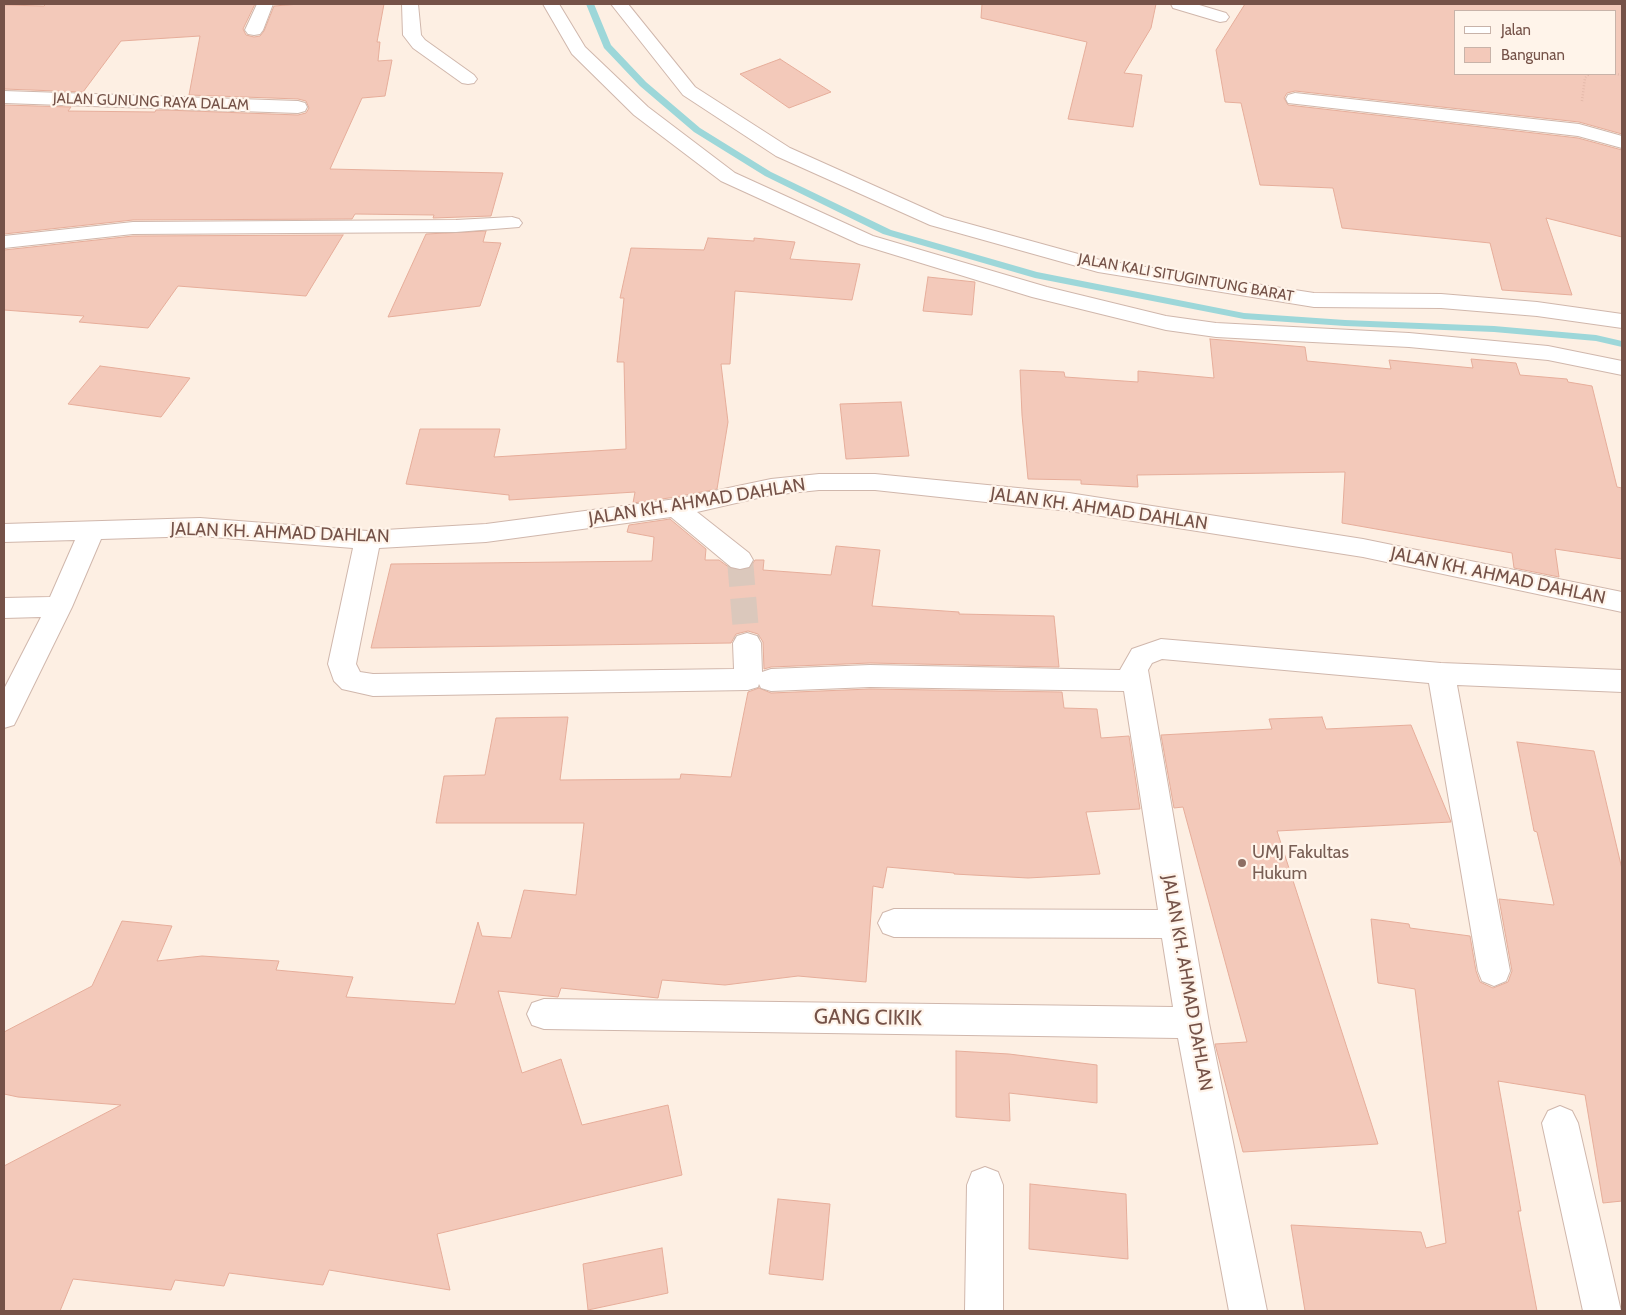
<!DOCTYPE html>
<style>
body{margin:0}
#map{position:relative;width:1626px;height:1315px;overflow:hidden;background:#fdefe3;font-family:Cabin,sans-serif}
canvas{display:block}
.frame{position:absolute;inset:0;border:5px solid #755248;pointer-events:none}
.legend{position:absolute;left:1454px;top:10px;width:162px;height:65px;box-sizing:border-box;background:#fff4ea;border:1px solid #c8b3a9;margin:0;padding:6px 9px;list-style:none;font-size:15px;color:#755248}
.legend li{display:flex;align-items:center;gap:10px;height:25px}
.legend b{width:25px;border:1px solid #c8b3a9}
</style>
<div id="map">
<canvas width="1626" height="1315"></canvas>
<div class="frame"></div>
<ul class="legend">
<li><b style="height:6px;background:#fff"></b>Jalan</li>
<li><b style="height:14px;background:#f3c9ba"></b>Bangunan</li>
</ul>
</div>
<script>
const g = document.querySelector('canvas').getContext('2d');
g.lineJoin = 'round';
const poly = rows => new Path2D(rows.map(r => 'M' + r).join(''));
function paint(path, color) { g.fillStyle = color; g.fill(path, 'evenodd'); }
function stroke(path, color, width, dash) { g.strokeStyle = color; g.lineWidth = width; g.lineCap = dash ? 'butt' : 'round'; g.setLineDash(dash || []); g.stroke(path); }
function drawText(font, color, halo, rows, align = 'center') {
  g.font = font + ' Cabin,sans-serif'; g.lineWidth = 4.5; g.setLineDash([]); g.textBaseline = 'middle'; g.strokeStyle = halo; g.fillStyle = color; for (const [text, x, y, turn = 0] of rows) {
    g.save(); g.translate(x, y); g.rotate((+turn || 0) * Math.PI / 180); g.textAlign = isNaN(turn) ? turn : align; if (halo) g.strokeText(text, 0, 0); g.fillText(text, 0, 0); g.restore();
  }
}
paint(poly([
 [586,4,594,4,611,45,646,82,700,128,771,172,891,230,1037,272,1244,313,1345,320,1494,326,1596,335,1622,341,1622,347,1596,341,1494,332,1345,326,1244,319,1035,278,883,234,765,176,694,132,640,86,604,48,586,4]
]), '#9dd7d9');
const building = poly([
 [46,4,255,4,243,29,246,35,254,37,260,36,264,31,274,6,300,4,384,4,377,42,380,42,378,61,392,60,385,96,362,98,330,169,503,173,491,216,433,218,434,215,355,214,352,219,133,220,4,234,4,105,71,107,68,111,155,112,156,110,166,110,298,115,306,113,309,108,306,101,298,99,189,95,200,36,121,41,83,92,4,89,4,5,44,6,46,4],
 [982,4,1156,4,1151,28,1124,73,1142,75,1133,127,1068,119,1087,42,981,18,982,4],
 [1245,4,1622,4,1622,134,1579,122,1295,91,1287,93,1284,98,1288,105,1578,138,1622,150,1622,237,1546,218,1572,295,1502,290,1490,243,1342,228,1333,188,1260,185,1241,103,1225,102,1216,50,1245,4],
 [1455,11,1615,11,1615,74,1455,74,1455,11],
 [780,59,831,92,789,108,740,74,780,59],
 [486,231,483,242,501,243,480,306,388,317,426,234,486,231],
 [343,235,306,296,178,286,148,328,79,322,84,316,4,310,4,250,133,236,343,235],
 [708,238,754,241,754,238,795,242,790,259,860,264,852,300,735,291,730,364,721,364,728,422,717,489,676,497,633,503,635,492,509,500,509,495,406,484,420,429,500,429,494,457,626,449,624,362,617,362,624,298,620,298,631,248,704,250,708,238],
 [928,277,975,282,972,315,923,311,928,277],
 [1210,339,1305,347,1307,361,1391,369,1389,360,1473,368,1471,359,1516,363,1520,375,1567,379,1568,382,1592,386,1617,487,1622,488,1622,559,1555,549,1559,577,1514,568,1512,553,1342,523,1345,472,1137,475,1138,487,1081,484,1081,480,1028,479,1022,415,1020,370,1064,372,1065,377,1138,382,1138,371,1214,378,1210,339],
 [100,366,190,378,161,417,68,404,100,366],
 [901,402,909,456,846,459,840,404,901,402],
 [670,519,706,549,705,560,719,560,730,568,740,571,749,569,755,560,764,560,763,570,831,575,836,546,880,550,872,606,959,612,959,614,1054,616,1059,667,870,663,771,667,764,669,763,642,758,634,748,631,736,634,731,643,371,648,391,564,652,561,654,537,627,532,629,525,670,519],
 [759,688,771,693,870,689,1062,692,1064,708,1097,709,1101,738,1129,736,1140,809,1086,812,1100,874,1028,878,954,874,954,873,887,867,883,888,873,886,866,982,798,976,725,985,662,980,658,998,561,988,558,997,498,991,522,1073,561,1059,582,1125,668,1105,682,1175,437,1234,450,1290,329,1270,323,1285,229,1273,224,1286,175,1280,171,1290,73,1279,60,1311,4,1311,4,1166,121,1105,18,1097,4,1094,4,1032,92,986,122,921,172,926,157,961,202,956,279,961,276,970,353,977,346,997,455,1004,478,922,482,936,511,938,524,890,576,895,584,823,436,823,444,776,485,775,496,718,568,717,560,780,680,779,681,774,731,777,748,692,759,688],
 [1322,717,1326,729,1411,725,1451,822,1277,831,1378,1144,1243,1152,1215,1044,1247,1042,1183,807,1174,808,1161,735,1272,729,1269,719,1322,717],
 [1517,742,1594,751,1622,869,1622,1201,1603,1203,1585,1095,1498,1081,1521,1211,1518,1211,1537,1311,1305,1311,1291,1225,1421,1232,1426,1248,1446,1243,1415,989,1378,983,1371,919,1409,924,1410,928,1470,936,1476,971,1480,982,1493,988,1508,982,1512,971,1499,899,1554,905,1537,832,1534,831,1517,742],
 [956,1051,1009,1054,1097,1065,1097,1103,1009,1093,1010,1121,956,1117,956,1051],
 [1030,1184,1126,1194,1128,1259,1029,1249,1030,1184],
 [778,1199,830,1204,823,1280,769,1274,778,1199],
 [662,1248,668,1293,588,1310,583,1264,662,1248]
]);
paint(building, '#f3c9ba');
stroke(building, '#e6ad9a', 1);
stroke(poly([
 [740,560,747,643]
]), '#dbc8bc', 26, [26, 12]);
const minor = poly([
 [257,4,273,4,263,30,260,34,254,35,248,34,245,30,257,4],
 [402,4,418,4,421,35,425,40,474,75,477,79,474,83,468,84,462,83,413,48,403,35,402,4],
 [543,4,559,4,585,47,648,107,735,173,873,236,1047,287,1166,316,1216,323,1409,333,1548,346,1622,361,1622,375,1548,360,1409,347,1216,337,1166,330,1032,297,859,244,721,181,634,115,572,54,543,4],
 [611,4,628,4,695,87,790,148,944,217,1100,260,1314,293,1441,294,1537,302,1622,314,1622,328,1537,316,1441,308,1314,307,1098,272,930,225,776,156,683,95,611,4],
 [1171,4,1196,4,1226,13,1229,17,1226,21,1220,22,1173,8,1171,4],
 [4,91,298,101,305,103,307,107,305,111,298,113,4,103,4,91],
 [1295,93,1579,124,1622,136,1622,148,1578,136,1288,103,1286,99,1288,95,1295,93],
 [512,217,519,219,522,223,519,227,456,232,133,234,4,248,4,236,133,222,456,220,512,217],
 [819,474,875,474,1069,493,1363,539,1622,592,1622,612,1363,557,1069,511,875,490,819,490,771,495,697,512,749,553,753,560,749,567,740,569,731,567,671,517,486,542,379,548,356,664,360,672,373,674,734,669,733,643,737,636,747,633,757,636,761,643,762,672,771,669,870,665,1120,670,1132,649,1161,639,1441,663,1622,670,1622,692,1457,685,1510,971,1506,981,1494,986,1482,981,1478,971,1429,683,1162,659,1152,663,1148,670,1209,1023,1267,1311,1229,1311,1178,1038,544,1029,532,1025,527,1014,532,1003,544,999,1173,1007,1162,938,894,937,883,933,878,923,883,913,894,909,1158,910,1124,691,870,687,771,691,761,688,759,684,758,687,748,690,373,696,342,689,334,681,328,664,353,548,200,536,101,539,72,607,18,717,14,725,4,728,4,689,41,617,4,618,4,598,50,597,75,540,4,542,4,524,200,518,368,531,486,524,676,499,771,479,819,474],
 [1560,1106,1572,1111,1578,1123,1621,1311,1583,1311,1542,1123,1548,1111,1560,1106],
 [985,1167,998,1172,1003,1185,1003,1311,965,1311,967,1185,972,1172,985,1167]
]);
stroke(minor, '#d0b7ac', 2);
stroke(poly([
 [1615,74,1622,75],
 [1582,101,1585,78,1589,74]
]), '#d7ac9d', 2.5, [0.5, 2.5]);
paint(minor, '#fff');
for (const [x, y, r, color] of [
 [1242,863,5,"#8d6e63"]
]) { const dot = new Path2D(); dot.arc(x, y, r, 0, 2 * Math.PI); g.fillStyle = color; g.fill(dot); stroke(dot, '#fff4ea', 2); }
drawText('15px', '#755248', '#fff4ea', [
 ["JALAN GUNUNG RAYA DALAM",151,102,2],
 ["JALAN KALI SITUGINTUNG BARAT",1186,278,10]
]);
drawText('18px', '#755248', '#fff4ea', [
 ["JALAN KH. AHMAD DAHLAN",697,502,-9],
 ["JALAN KH. AHMAD DAHLAN",1099,509,8],
 ["JALAN KH. AHMAD DAHLAN",280,533,2],
 ["JALAN KH. AHMAD DAHLAN",1498,576,12],
 ["JALAN KH. AHMAD DAHLAN",1187,983,80]
]);
drawText('18px', '#785e54', '#fff4ea', [
 ["UMJ Fakultas",1252,853],
 ["Hukum",1252,874]
], 'left');
drawText('21px', '#755248', '#fff4ea', [
 ["GANG CIKIK",868,1018,1]
]);
</script>
